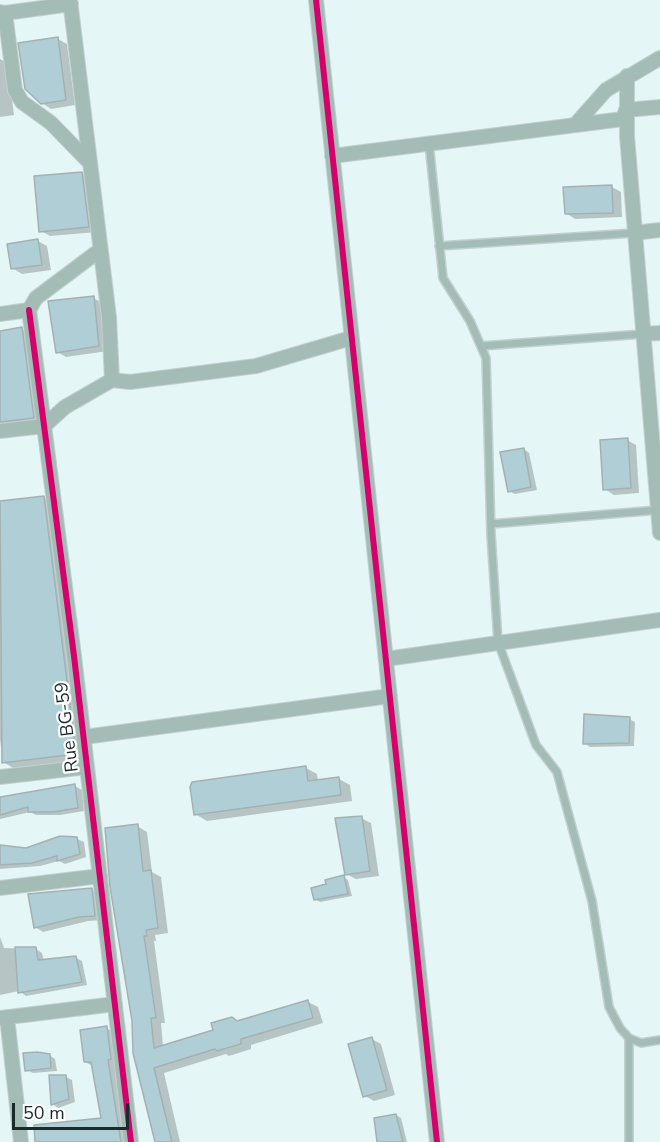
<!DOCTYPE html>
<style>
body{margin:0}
#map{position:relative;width:660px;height:1142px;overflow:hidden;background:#e5f6f6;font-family:"Nunito Sans",sans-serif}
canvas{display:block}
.scale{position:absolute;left:12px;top:1103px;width:117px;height:27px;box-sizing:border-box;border:3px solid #1b2a2b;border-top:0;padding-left:8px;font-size:18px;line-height:21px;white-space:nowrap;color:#1b2a2b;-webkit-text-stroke:4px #fff;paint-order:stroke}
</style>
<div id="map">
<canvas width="660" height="1142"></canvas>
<div class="scale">50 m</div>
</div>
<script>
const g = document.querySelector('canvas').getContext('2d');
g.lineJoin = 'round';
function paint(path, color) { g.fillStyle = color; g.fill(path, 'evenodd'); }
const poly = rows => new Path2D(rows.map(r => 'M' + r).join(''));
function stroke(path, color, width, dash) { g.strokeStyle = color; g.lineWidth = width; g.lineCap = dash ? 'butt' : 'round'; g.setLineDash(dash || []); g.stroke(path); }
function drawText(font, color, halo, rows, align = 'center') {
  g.font = font + ' "Nunito Sans",sans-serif'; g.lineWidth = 4.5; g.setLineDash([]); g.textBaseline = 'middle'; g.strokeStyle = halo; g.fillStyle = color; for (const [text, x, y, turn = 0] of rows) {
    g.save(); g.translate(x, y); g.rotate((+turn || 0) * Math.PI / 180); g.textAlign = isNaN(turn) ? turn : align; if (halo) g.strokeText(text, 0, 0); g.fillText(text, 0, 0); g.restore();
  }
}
paint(poly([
 [58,39,67,44,75,105,51,109,42,103],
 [0,59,7,63,14,115,0,117],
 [82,173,91,179,97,232,50,236,41,231],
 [612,187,621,192,622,217,575,219,566,213],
 [38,241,47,246,51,270,22,274,12,268],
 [93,298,103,303,108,351,66,357,57,352],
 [22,329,34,336,46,424,0,434,0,332],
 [627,440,636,445,639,493,614,495,605,489],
 [524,449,529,453,537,490,515,494,509,491],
 [44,498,56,505,88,760,15,769,3,762,0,739,0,503],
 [629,719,635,722,634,746,590,747,584,743],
 [306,768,317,774,318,781,339,779,350,785,352,801,207,821,195,814],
 [75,786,82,790,84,811,60,815,36,815,30,812,0,819,0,798],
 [361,818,371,823,379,876,356,879,346,874],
 [137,826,147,832,152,872,161,877,168,933,155,935,156,941,154,941,165,1023,161,1023,163,1046,308,1002,318,1007,323,1023,251,1045,251,1049,229,1056,226,1054,164,1073,180,1142,156,1142],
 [77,839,84,842,86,857,65,864,59,861,40,866,0,869,0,847,26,850],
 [343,877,348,880,352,896,320,902,315,899,328,885],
 [92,890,100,894,103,920,88,921,43,932,35,927],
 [0,937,4,948,36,949,42,953,44,961,76,958,82,961,87,985,26,996,19,991,0,995],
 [106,1028,115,1033,129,1142,37,1142,103,1119,93,1066,85,1062],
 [372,1039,381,1044,395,1095,374,1101,365,1096],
 [49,1055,55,1059,57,1071,33,1073,27,1070],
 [66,1077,72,1080,75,1102,58,1108,53,1104],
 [396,1115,401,1118,407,1142,377,1142,376,1139]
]), '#0003');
const building = poly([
 [58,37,66,100,41,104,25,89,18,43,58,37],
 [82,172,89,227,39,232,34,176,82,172],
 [612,185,613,213,565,214,563,187,612,185],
 [38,239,42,265,11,269,7,244,38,239],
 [94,296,99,346,56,353,48,301,94,296],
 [22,327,34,418,0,422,0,331,22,327],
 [628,438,631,488,603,490,600,440,628,438],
 [524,448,531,487,508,492,500,452,524,448],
 [44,496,76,754,2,763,0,501,44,496],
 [584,714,630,717,629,743,583,744,584,714],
 [306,766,308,781,339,777,341,795,194,815,190,787,192,782,306,766],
 [75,784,78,808,53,812,28,812,28,807,0,815,0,797,75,784],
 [362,816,370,871,345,875,335,818,362,816],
 [138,824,143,871,151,870,158,928,146,930,147,936,144,936,156,1018,151,1018,154,1048,213,1030,211,1023,232,1017,237,1021,308,1000,313,1018,241,1039,241,1044,217,1051,215,1049,154,1068,172,1142,155,1142,133,1053,132,1021,110,887,105,828,138,824],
 [60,836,77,837,80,854,57,861,57,856,32,863,0,865,0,845,26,848,60,836],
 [344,875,348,894,314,900,311,888,326,884,325,880,344,875],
 [92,888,95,916,79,917,34,928,28,894,92,888],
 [15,947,36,947,38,960,76,956,82,982,18,993,15,947],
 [107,1026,111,1059,108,1060,121,1142,35,1142,34,1125,101,1118,91,1062,84,1062,80,1030,107,1026],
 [372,1037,387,1090,363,1097,348,1044,372,1037],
 [37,1052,50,1054,51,1068,25,1071,23,1053,37,1052],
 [49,1075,66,1075,69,1099,51,1105,49,1075],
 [396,1114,403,1142,377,1142,374,1118,396,1114]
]);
paint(building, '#afced6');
stroke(building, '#a4b1b3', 1.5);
const lane = poly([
 [429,143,443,278,470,321,486,358,491,534,498,642,536,745,557,772,592,901,609,1007,620,1028,629,1038,641,1043,660,1040],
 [439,246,634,233],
 [481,346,643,334],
 [491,524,658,510],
 [629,1142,629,1038]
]);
const street = poly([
 [70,0,109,317,112,380],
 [316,0,437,1142],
 [0,12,5,13,15,90,22,102,51,123,88,161],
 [5,13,71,4],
 [627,76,627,136,660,533],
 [575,125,606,90,660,58],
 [332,156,623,119,626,110,660,107],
 [634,233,660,230],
 [29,310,74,656,131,1142],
 [29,310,36,298,100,250],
 [0,314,29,310],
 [643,334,660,333],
 [0,431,44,426,65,407,112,380,130,382,256,366,351,338],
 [386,659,660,620],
 [84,737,390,696],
 [0,777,87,767],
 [0,888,100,876],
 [7,1017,21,1142],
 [0,1018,115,1004]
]);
stroke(lane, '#c2d0d0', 10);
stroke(street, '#c2d0d0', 16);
stroke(lane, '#a4bcb6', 7);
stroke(street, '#a4bcb6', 14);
stroke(poly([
 [316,0,437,1142],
 [29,310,74,656,131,1142]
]), '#d6006c', 6);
drawText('18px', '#1b2a2b', '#fff', [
 ["Rue BG-59",68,727,-97]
]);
</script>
